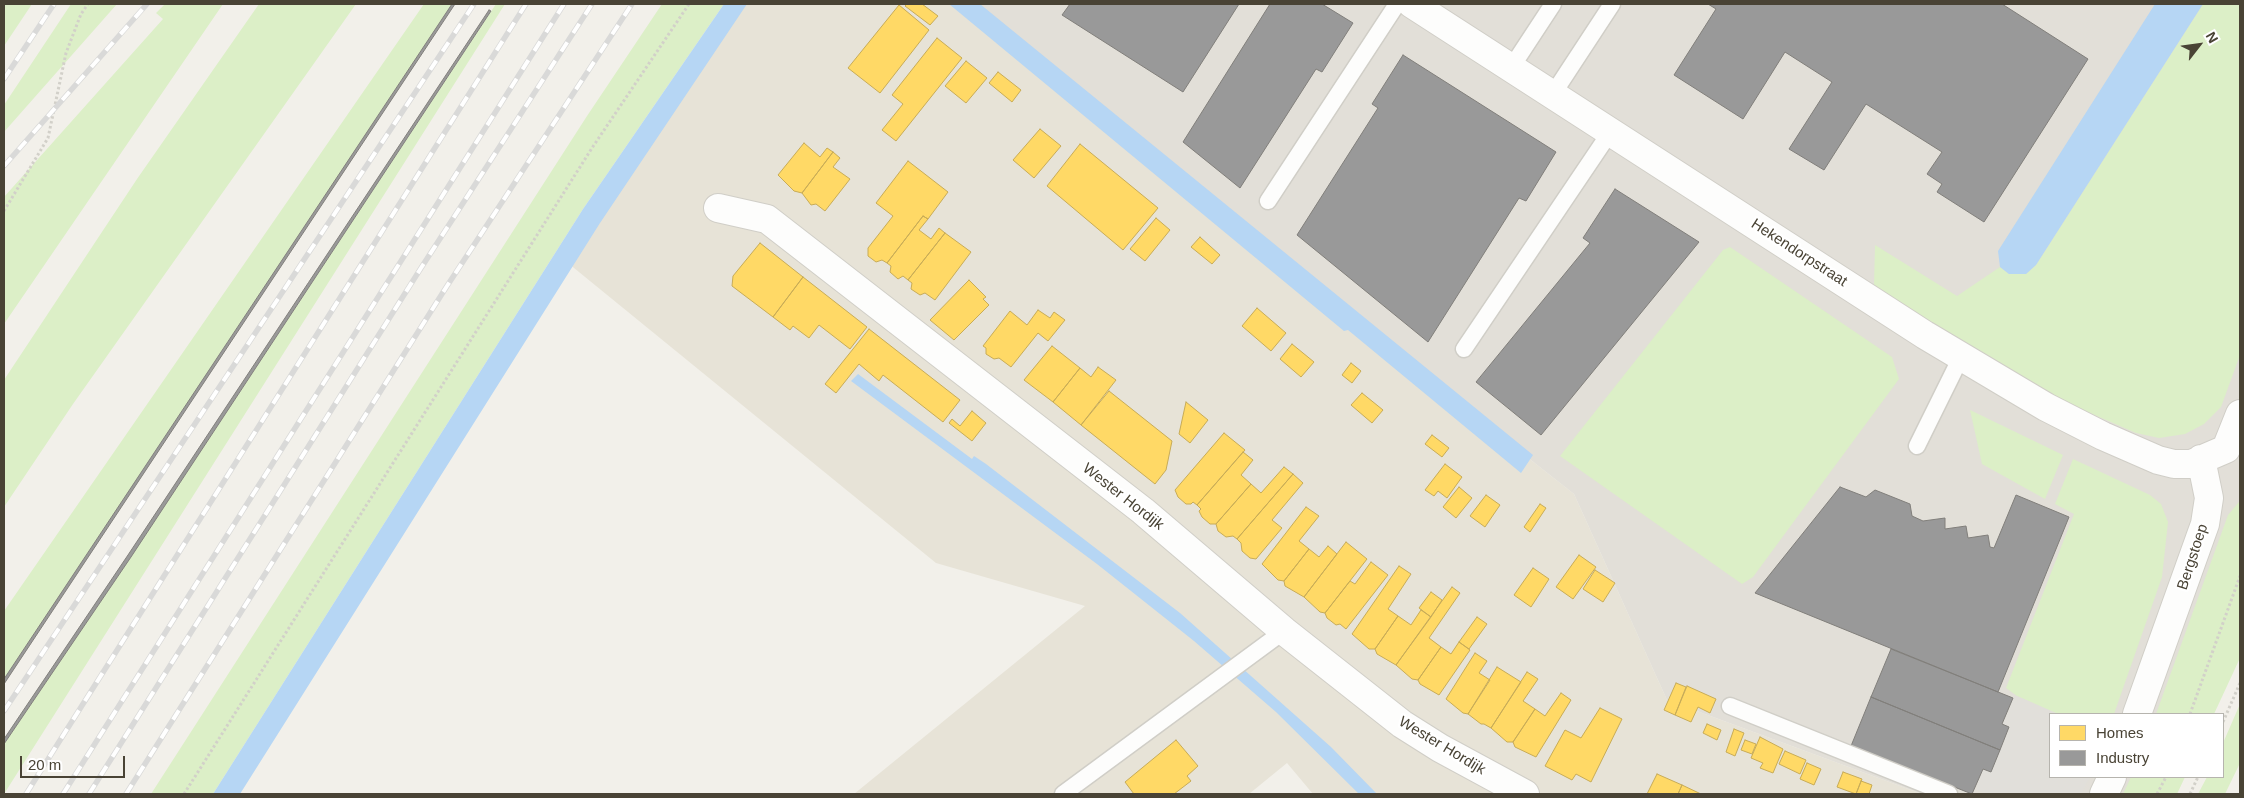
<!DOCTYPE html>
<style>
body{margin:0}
#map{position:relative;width:2244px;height:798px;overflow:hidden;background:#f2f0ea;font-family:Arial,sans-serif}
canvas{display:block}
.frame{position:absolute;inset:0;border:5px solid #494335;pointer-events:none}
.legend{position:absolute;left:2049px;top:713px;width:175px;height:65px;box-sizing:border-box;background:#fff;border:1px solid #b6b4ae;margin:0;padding:6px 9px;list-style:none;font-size:15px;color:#494335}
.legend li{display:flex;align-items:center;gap:10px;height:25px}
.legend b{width:25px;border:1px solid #b6b4ae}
.north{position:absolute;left:2174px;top:20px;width:50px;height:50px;-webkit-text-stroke:4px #fff;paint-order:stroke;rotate:60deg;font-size:14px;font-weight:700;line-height:20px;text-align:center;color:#494335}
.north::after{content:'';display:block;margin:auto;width:18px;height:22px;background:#494335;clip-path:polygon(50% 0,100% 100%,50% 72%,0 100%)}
.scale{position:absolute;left:20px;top:756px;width:105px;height:22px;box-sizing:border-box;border:2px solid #494335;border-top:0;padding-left:6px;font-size:15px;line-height:18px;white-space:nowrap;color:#494335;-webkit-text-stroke:4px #fff;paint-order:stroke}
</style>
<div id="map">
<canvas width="2244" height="798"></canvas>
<div class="frame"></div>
<ul class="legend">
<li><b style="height:14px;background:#ffd966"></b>Homes</li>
<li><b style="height:14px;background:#999"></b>Industry</li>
</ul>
<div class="north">N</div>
<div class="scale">20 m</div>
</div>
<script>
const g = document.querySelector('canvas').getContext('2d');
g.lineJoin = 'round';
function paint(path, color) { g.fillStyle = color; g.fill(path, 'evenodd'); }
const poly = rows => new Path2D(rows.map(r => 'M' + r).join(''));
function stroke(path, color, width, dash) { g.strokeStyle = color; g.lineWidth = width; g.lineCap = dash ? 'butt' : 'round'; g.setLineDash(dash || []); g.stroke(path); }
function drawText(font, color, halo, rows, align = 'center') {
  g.font = font + ' Arial,sans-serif'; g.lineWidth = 5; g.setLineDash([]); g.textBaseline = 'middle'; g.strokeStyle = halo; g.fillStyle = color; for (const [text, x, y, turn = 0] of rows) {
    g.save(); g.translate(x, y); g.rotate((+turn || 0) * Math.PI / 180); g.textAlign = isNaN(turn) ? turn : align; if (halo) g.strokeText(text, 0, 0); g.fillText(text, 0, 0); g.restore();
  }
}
paint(poly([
 [745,4,952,4,1574,494,1667,700,1922,794,1313,794,1287,763,1249,794,854,794,1085,606,936,563,563,259]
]), '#e7e3d7');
paint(poly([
 [952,4,2240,4,2240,633,2199,714,2050,714,2050,777,2168,777,2159,794,1922,794,1667,700,1574,494]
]), '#e2dfd8');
paint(poly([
 [4,4,32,4,4,46],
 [71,4,117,4,4,132,4,105],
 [165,4,223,4,4,324,4,197,163,19,156,13],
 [259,4,356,4,73,404,4,507,4,380,137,179],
 [424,4,452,4,4,679,4,611],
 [496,4,505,4,4,794,4,744,131,557],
 [662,4,724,4,583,209,213,794,151,794,587,116],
 [2203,4,2240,4,2240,355,2221,407,2204,424,2185,434,2159,438,2136,433,2026,385,1874,286,1875,245,1957,296,2000,267,2009,274,2026,274,2036,265],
 [1730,247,1892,357,1899,379,1753,577,1742,584,1560,456,1723,250],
 [1970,410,2063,455,2045,499,1982,464],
 [2073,459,2150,495,2161,504,2168,522,2162,577,2114,714,2058,714,2017,696,2006,688,2074,514,2055,504],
 [2239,502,2240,658,2214,714,2156,714,2228,515],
 [2240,704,2240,763,2225,794,2198,794,2207,777,2223,777,2223,743],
 [2131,777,2185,777,2177,794,2123,794]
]), '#dcefc7');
paint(poly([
 [2017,696,2058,714,2050,714,2050,777,2090,777,2081,794,1988,794,1976,789,1983,769,1991,772,2009,727,2002,724,2013,698]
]), '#e1dfda');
paint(poly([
 [724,4,747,4,600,223,240,794,213,794,583,209],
 [949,4,980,4,1533,455,1521,473,1348,330,1344,331],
 [2155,4,2203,4,2036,265,2026,274,2009,274,2000,267,1998,251],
 [858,374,972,459,974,456,986,464,1180,613,1331,747,1377,794,1359,794,1276,712,1194,641,1097,564,851,381]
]), '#b6d6f4');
const homes = poly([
 [907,4,922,4,938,16,930,25,905,6,907,4],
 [899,5,929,30,880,93,848,68,899,5],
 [937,38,962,58,896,141,882,130,903,104,892,95,937,38],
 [966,61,987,78,966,103,945,86,966,61],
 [998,72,1021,90,1012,102,989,83,998,72],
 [1040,129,1061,146,1034,178,1013,160,1040,129],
 [804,143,820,157,827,148,833,152,802,193,794,191,778,175,804,143],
 [1080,144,1158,208,1123,250,1047,186,1080,144],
 [833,152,840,158,833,167,850,179,825,211,816,204,811,205,802,193,833,152],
 [908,161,948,192,928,219,923,216,887,263,882,260,876,262,868,256,868,248,893,216,876,203,908,161],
 [923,216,928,219,919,230,931,239,939,228,945,233,908,280,903,276,898,279,890,272,891,266,887,263,923,216],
 [1156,218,1170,230,1145,261,1130,249,1156,218],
 [945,233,971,252,935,300,925,293,920,295,911,289,912,283,908,280,945,233],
 [1200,237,1220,255,1212,264,1191,247,1200,237],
 [760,243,803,277,773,317,732,286,733,276,760,243],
 [803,277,867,327,850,349,819,325,809,338,793,326,790,330,773,317,803,277],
 [969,280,986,297,983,299,989,305,954,340,930,320,969,280],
 [1257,308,1286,333,1271,351,1242,326,1257,308],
 [1038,310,1050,318,1054,312,1065,320,1048,341,1038,333,1011,367,999,358,994,359,986,354,986,348,983,346,1010,311,1027,325,1038,310],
 [869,329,960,400,943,422,883,375,879,381,859,364,836,393,825,384,869,329],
 [1292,344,1314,362,1301,377,1280,359,1292,344],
 [1052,346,1080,368,1053,402,1024,380,1052,346],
 [1351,363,1361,371,1352,383,1342,375,1351,363],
 [1098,367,1116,380,1081,425,1053,402,1080,368,1091,377,1098,367],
 [1109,391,1172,441,1166,470,1155,484,1081,425,1109,391],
 [1362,393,1383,410,1372,423,1351,405,1362,393],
 [1186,402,1208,420,1190,443,1179,434,1186,402],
 [972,411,986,423,972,441,949,423,952,419,960,426,972,411],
 [1224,433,1245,450,1197,505,1193,502,1191,504,1186,504,1178,497,1175,490,1224,433],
 [1432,435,1449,448,1442,457,1425,444,1432,435],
 [1243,452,1253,460,1241,475,1251,484,1216,524,1210,524,1202,517,1199,511,1201,509,1197,505,1243,452],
 [1445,464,1462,477,1447,498,1438,491,1434,496,1425,490,1445,464],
 [1284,467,1293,474,1237,539,1233,536,1226,537,1218,531,1216,524,1251,484,1261,493,1284,467],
 [1293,474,1303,483,1272,520,1282,528,1256,559,1250,558,1242,551,1241,543,1237,539,1293,474],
 [1459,487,1472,498,1456,518,1443,507,1459,487],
 [1486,495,1500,505,1485,527,1470,516,1486,495],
 [1540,504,1546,508,1530,532,1524,527,1540,504],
 [1306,507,1319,516,1299,541,1309,549,1284,581,1278,580,1262,564,1306,507],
 [1346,542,1367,559,1325,613,1320,612,1304,597,1346,542],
 [1328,546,1337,554,1304,597,1285,586,1284,581,1309,549,1319,557,1328,546],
 [1579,555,1596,567,1573,599,1556,587,1579,555],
 [1371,562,1388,575,1346,629,1340,624,1336,625,1327,618,1325,613,1350,581,1355,584,1371,562],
 [1399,566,1411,574,1388,609,1398,616,1375,649,1369,649,1352,634,1399,566],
 [1533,568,1549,579,1531,607,1514,595,1533,568],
 [1595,570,1615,583,1603,602,1583,589,1595,570],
 [1452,587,1460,593,1429,638,1441,647,1418,680,1412,679,1396,665,1452,587],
 [1431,592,1442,600,1431,617,1419,608,1431,592],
 [1421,610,1431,617,1396,665,1377,654,1375,649,1398,616,1411,625,1421,610],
 [1477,617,1487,624,1469,649,1459,642,1477,617],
 [1459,642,1470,650,1439,695,1420,684,1418,680,1441,647,1451,654,1459,642],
 [1475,653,1487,661,1479,673,1490,680,1468,714,1463,713,1446,699,1475,653],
 [1497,667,1521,682,1491,728,1484,724,1481,724,1468,714,1497,667],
 [1527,672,1538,679,1523,701,1535,709,1513,742,1507,742,1491,728,1527,672],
 [1676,683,1686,687,1675,715,1664,710,1676,683],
 [1687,686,1716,699,1710,713,1698,707,1691,722,1675,715,1687,686],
 [1561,693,1571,700,1536,757,1515,747,1513,742,1535,709,1545,716,1561,693],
 [1600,708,1622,719,1591,782,1576,774,1572,780,1545,766,1565,730,1581,738,1600,708],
 [1707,724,1721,730,1717,740,1703,733,1707,724],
 [1734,729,1744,733,1735,756,1726,752,1734,729],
 [1760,737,1783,749,1773,773,1760,768,1763,763,1751,758,1760,737],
 [1176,740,1198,766,1187,776,1191,781,1174,794,1134,794,1125,782,1176,740],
 [1745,740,1756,744,1752,754,1741,750,1745,740],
 [1785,751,1806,760,1800,774,1779,764,1785,751],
 [1807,763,1821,769,1814,785,1800,779,1807,763],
 [1843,772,1862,779,1856,794,1837,787,1843,772],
 [1657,774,1682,785,1678,794,1647,794,1657,774],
 [1861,781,1872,785,1869,794,1856,794,1861,781],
 [1682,785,1701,794,1678,794,1682,785]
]);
paint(homes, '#ffd966');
stroke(homes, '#c8ac57', 1);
const industry = poly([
 [452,4,455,4,4,684,4,679,452,4],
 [1070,4,1239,4,1183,92,1062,15,1070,4],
 [1270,4,1322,4,1353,23,1322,72,1316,69,1240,188,1183,142,1270,4],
 [1708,4,2002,4,2088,59,1984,222,1937,192,1942,184,1927,174,1942,152,1866,104,1824,170,1789,149,1832,82,1785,52,1743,119,1674,75,1716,9,1708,4],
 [489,10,491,11,131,557,4,744,4,739,128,555,489,10],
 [1403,55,1556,152,1526,201,1519,198,1428,342,1297,235,1378,108,1372,104,1403,55],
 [1615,189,1699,242,1541,435,1476,382,1590,243,1583,238,1615,189],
 [1840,487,1866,497,1875,490,1910,504,1912,516,1923,521,1945,518,1945,529,1966,526,1968,538,1988,535,1990,547,1994,548,2016,495,2069,517,1998,692,1755,593,1840,487],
 [1891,649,2013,698,2002,724,2009,727,2000,750,1871,697,1891,649],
 [1871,697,2000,750,1991,772,1983,769,1972,794,1851,746,1871,697]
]);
paint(industry, '#999');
stroke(industry, '#817f7b', 1);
const lane = poly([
 [1511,68,1553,4],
 [1553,94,1612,4],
 [1268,201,1397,4],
 [1464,349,1611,131],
 [1917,446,1961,357],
 [1730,706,1949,794],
 [1063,794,1284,631]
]);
const street = poly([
 [1412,4,1925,335,2046,407,2103,436,2158,460,2174,464,2191,464,2226,449,2240,414],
 [718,208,767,219,1143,511,1284,631,1402,724,1440,748,1525,794],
 [2137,714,2205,524,2209,498,2201,459],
 [2104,794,2112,777]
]);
stroke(lane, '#d0cec7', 19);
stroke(street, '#d0cec7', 30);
stroke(poly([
 [4,211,48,138,66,53,81,14,88,4],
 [2190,714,2240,576],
 [2223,722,2240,683],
 [184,794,592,148,689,4],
 [2157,794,2166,777],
 [2190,794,2198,777]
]), '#d2d0c9', 3, [2.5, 2.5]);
stroke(lane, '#fdfdfc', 16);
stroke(street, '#fdfdfc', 28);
const rail = poly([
 [4,79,54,4],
 [4,166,147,4],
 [4,711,474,4],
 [26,794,526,4],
 [63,794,564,4],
 [89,794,421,268,592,4],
 [126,794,447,286,632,4]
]);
stroke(rail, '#d9d9d8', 5.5);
stroke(rail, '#fff', 4, [11]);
drawText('15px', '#494335', '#fff', [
 ["Hekendorpstraat",1799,253,33],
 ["Wester Hordijk",1123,497,38],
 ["Bergstoep",2193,557,-72],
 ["Wester Hordijk",1442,746,31]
]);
</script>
